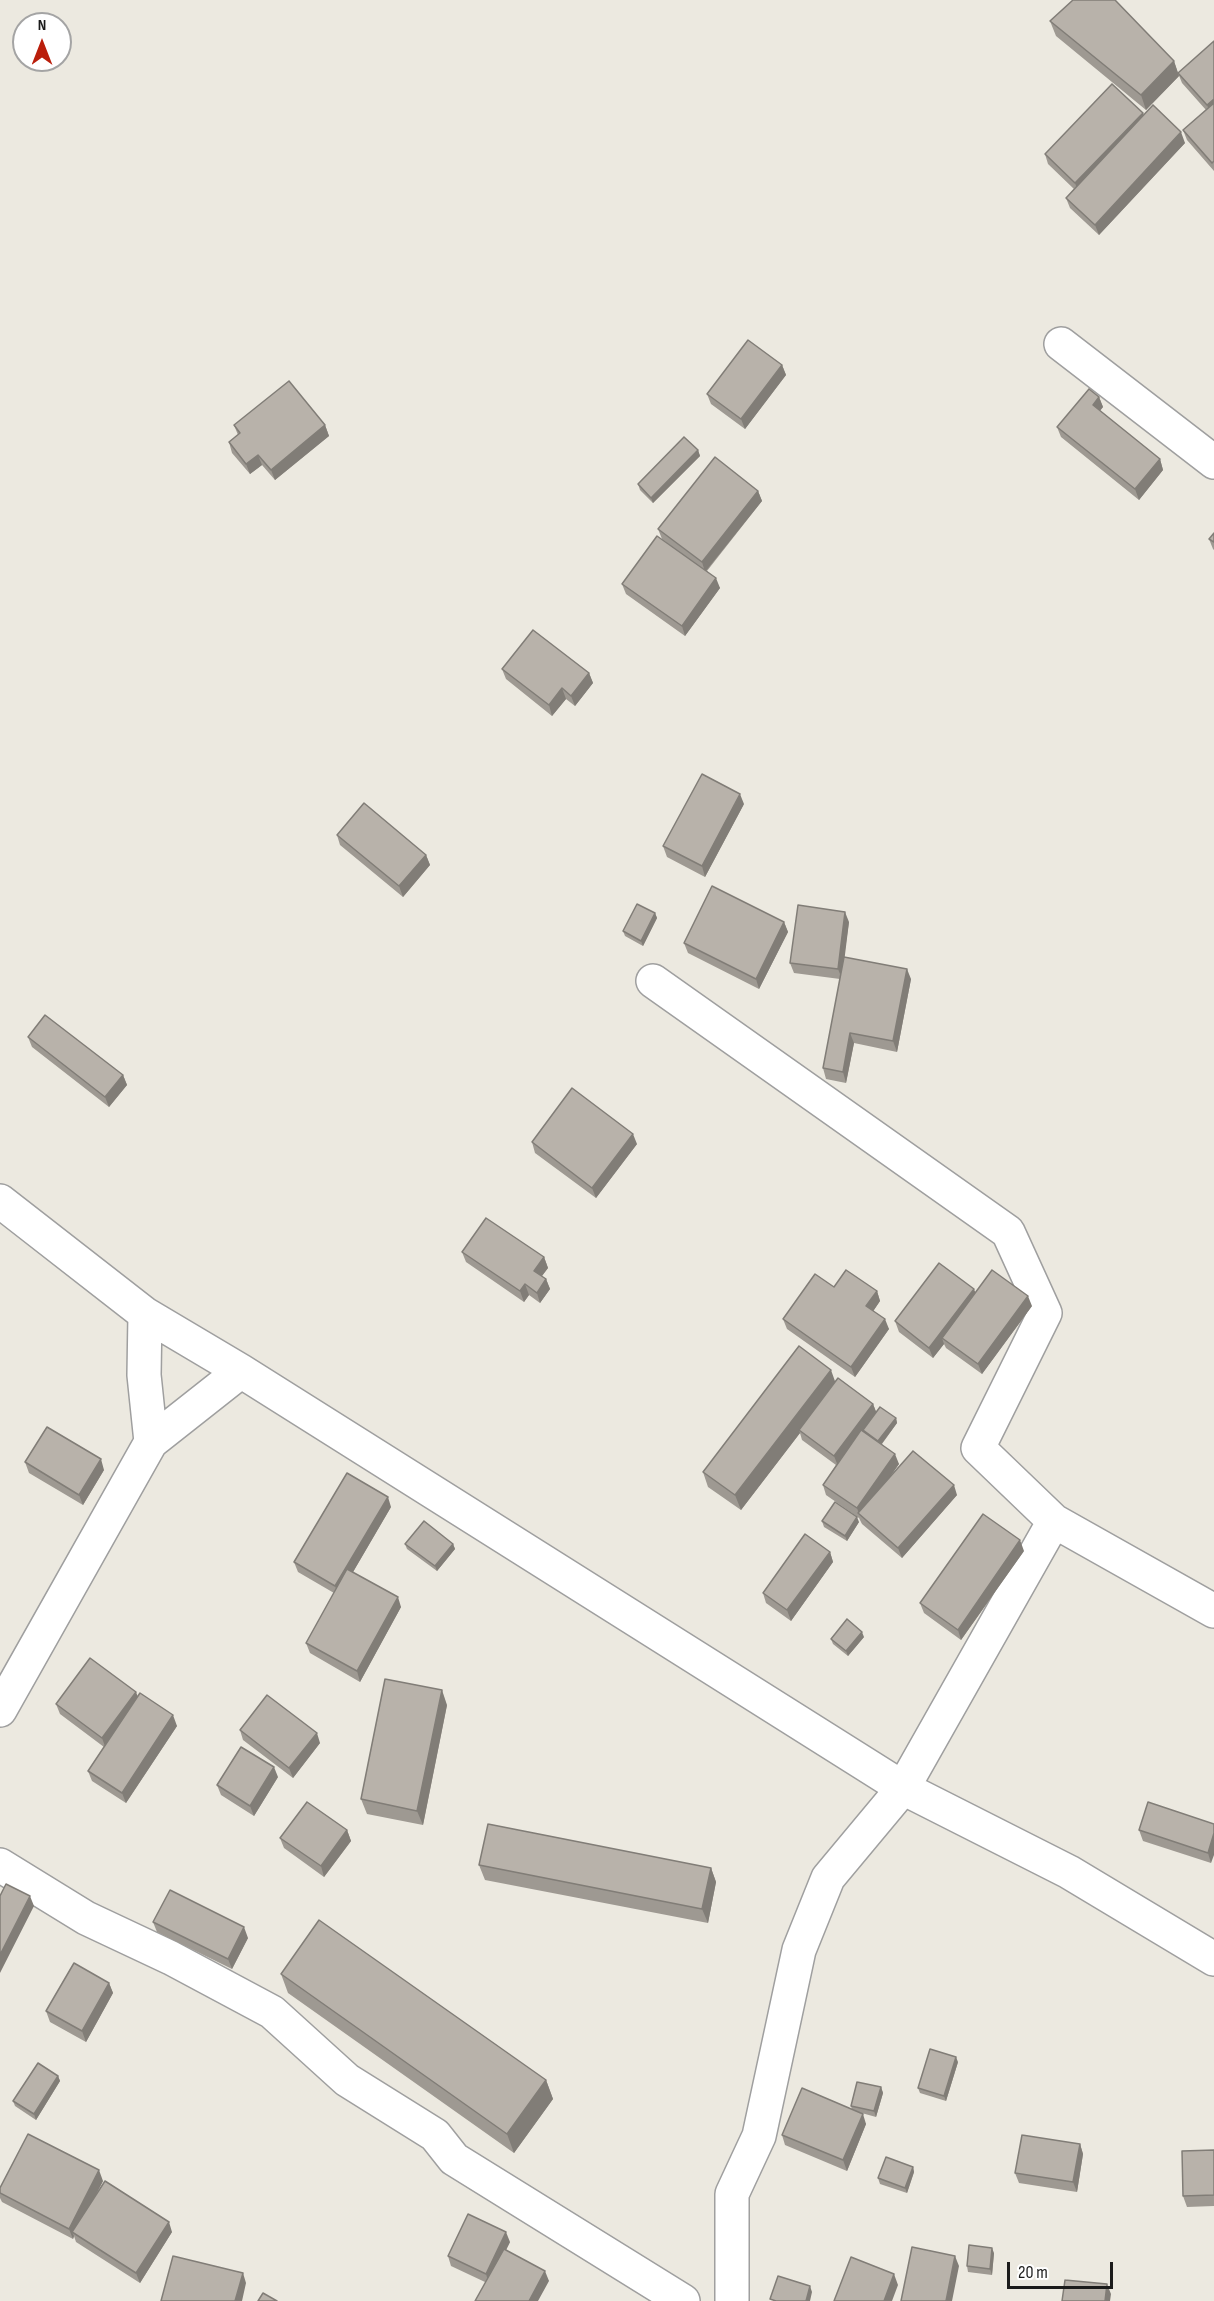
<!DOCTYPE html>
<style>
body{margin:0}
#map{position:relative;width:1214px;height:2301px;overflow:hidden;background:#ece9e0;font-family:"Sofia Sans Condensed",sans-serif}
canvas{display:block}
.north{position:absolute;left:12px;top:12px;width:60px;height:60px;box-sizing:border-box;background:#fff;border:2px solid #a4a4a4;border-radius:50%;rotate:0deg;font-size:16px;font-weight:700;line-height:24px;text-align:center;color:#1b1b1b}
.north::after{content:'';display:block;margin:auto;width:21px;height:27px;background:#ba1e0b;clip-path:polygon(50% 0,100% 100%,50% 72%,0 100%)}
.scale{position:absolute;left:1007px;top:2262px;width:106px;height:27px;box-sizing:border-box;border:3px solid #1b1b1b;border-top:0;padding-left:8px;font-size:18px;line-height:21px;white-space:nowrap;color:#1b1b1b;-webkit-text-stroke:4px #fff;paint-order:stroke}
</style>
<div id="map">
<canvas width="1214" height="2301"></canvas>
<div class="north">N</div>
<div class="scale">20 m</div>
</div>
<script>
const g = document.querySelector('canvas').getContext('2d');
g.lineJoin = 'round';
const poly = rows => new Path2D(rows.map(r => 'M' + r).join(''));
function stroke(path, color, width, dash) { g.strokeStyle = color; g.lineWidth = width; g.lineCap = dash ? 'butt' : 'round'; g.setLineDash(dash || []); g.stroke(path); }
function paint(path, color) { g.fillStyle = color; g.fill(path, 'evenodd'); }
const minor = poly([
 [1061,344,1214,462],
 [653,981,1008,1232,1045,1313,978,1448,1054,1521,903,1788,828,1878,799,1950,759,2136,732,2194,732,2301],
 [0,1201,145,1314,241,1371,903,1788,1069,1872,1214,1959],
 [145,1314,144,1375,151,1442],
 [1054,1521,1214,1611],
 [0,1710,151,1442,241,1371],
 [0,1865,86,1918,171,1958,272,2012,347,2080,435,2135,454,2159,683,2301]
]);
stroke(minor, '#9f9f9f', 36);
stroke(minor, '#fff', 33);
paint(poly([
 [1050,21,1174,61,1179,76,1146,110,1056,36],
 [1214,41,1214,171,1187,140,1183,130,1206,110,1182,83,1178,73],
 [1143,115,1185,143,1099,235,1070,208,1066,198,1074,189,1048,164,1045,154],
 [782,365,786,375,745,429,711,404,707,394],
 [1099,397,1103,407,1100,411,1160,459,1163,470,1139,500,1061,437,1057,427],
 [234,425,325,425,329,436,275,480,262,465,250,474,232,453,229,442,238,435],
 [698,450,700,456,653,503,640,490,638,484],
 [758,491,762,501,707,571,720,588,685,636,626,594,622,584,671,546,662,539,658,529],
 [1209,539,1214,542,1214,550,1213,549],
 [502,669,589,673,593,683,575,706,566,699,552,716,506,679],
 [744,804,705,877,667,857,663,846],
 [337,835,426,855,430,865,403,897,340,845],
 [655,913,657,918,643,946,625,936,623,931],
 [784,922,788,932,759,989,688,953,684,943],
 [849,922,844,957,911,979,897,1052,854,1043,846,1083,826,1079,823,1068,840,979,794,973,790,963],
 [28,1037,123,1075,127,1085,109,1107,32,1047],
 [532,1142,637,1144,596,1198,535,1153],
 [462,1252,544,1257,548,1268,542,1276,546,1279,550,1289,540,1303,529,1295,524,1302,466,1262],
 [834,1287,877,1291,880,1301,873,1311,889,1329,855,1377,787,1329,783,1319],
 [1032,1306,982,1374,946,1348,944,1344,933,1358,899,1332,895,1321],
 [835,1381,873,1404,876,1412,896,1418,897,1423,882,1444,899,1464,889,1478,957,1495,902,1558,862,1524,859,1518,826,1495,823,1485,836,1465,802,1440,800,1433,741,1510,708,1487,703,1472],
 [25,1462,104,1470,83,1505,29,1473],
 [391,1507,353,1572,401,1607,360,1682,310,1653,306,1643,334,1593,298,1572,294,1562],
 [822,1521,859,1522,847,1541,824,1527],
 [405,1544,453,1544,455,1549,437,1571,407,1549],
 [1024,1551,961,1640,924,1613,920,1603],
 [830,1552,833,1562,791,1621,766,1603,763,1593],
 [864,1637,848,1656,833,1644,831,1639],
 [138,1697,177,1726,126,1803,92,1781,88,1771,104,1747,60,1714,56,1704],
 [447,1705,423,1825,367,1814,361,1799],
 [240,1730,320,1743,293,1778,243,1740],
 [278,1777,254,1816,221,1795,217,1785],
 [1214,1824,1211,1863,1143,1841,1139,1830],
 [347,1830,351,1841,324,1877,284,1848,280,1838],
 [479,1865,711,1868,716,1882,708,1923,485,1880],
 [153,1922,248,1938,232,1969,157,1932],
 [281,1974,546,2080,553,2099,514,2153,288,1993],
 [109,1983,113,1993,86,2042,50,2022,46,2011],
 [958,2062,946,2101,920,2093,918,2088],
 [58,2076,60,2081,36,2120,15,2106,13,2101],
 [881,2087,883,2093,876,2117,858,2112,866,2124,847,2171,785,2145,782,2135,852,2110,851,2106],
 [1080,2144,1083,2154,1077,2192,1019,2183,1015,2173],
 [1214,2150,1214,2206,1187,2207,1183,2196],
 [913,2167,914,2172,907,2193,880,2184,878,2178],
 [103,2181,93,2201,172,2232,140,2283,76,2242,74,2236,73,2239,2,2202,0,2198,0,2188],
 [510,2242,506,2250,549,2281,485,2282,451,2266,448,2256],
 [994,2253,992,2275,968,2272,967,2266]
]), '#9e9992');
paint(poly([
 [1174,61,1179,76,1146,110,1141,95],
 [1214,99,1214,112,1211,115,1207,105],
 [1143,113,1146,123,1079,194,1075,183],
 [1181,132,1185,143,1099,235,1095,225],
 [782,365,786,375,745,429,741,419],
 [1099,397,1103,407,1096,415,1093,405],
 [325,425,329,436,275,480,271,470],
 [698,450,700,456,653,503,651,498],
 [258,455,262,465,250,474,246,464],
 [1160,459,1163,470,1139,500,1135,489],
 [758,491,762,501,705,572,702,562],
 [716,578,720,588,685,636,682,626],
 [589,673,593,683,575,706,571,696],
 [562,688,566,699,552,716,549,705],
 [740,794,744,804,705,877,702,866],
 [426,855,430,865,403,897,399,886],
 [845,912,849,922,842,979,838,969],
 [655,913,657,918,643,946,641,941],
 [784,922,788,932,759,989,756,979],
 [907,969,911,979,897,1052,893,1041],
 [850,1033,854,1043,846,1083,843,1072],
 [123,1075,127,1085,109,1107,105,1097],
 [633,1134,637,1144,596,1198,592,1188],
 [544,1257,548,1268,538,1281,534,1271],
 [546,1279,550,1289,540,1303,537,1293],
 [525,1284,529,1295,524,1302,520,1291],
 [974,1289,978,1299,942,1338,944,1344,933,1358,929,1348],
 [877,1291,880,1301,870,1316,866,1306],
 [1028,1296,1032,1306,982,1374,978,1364],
 [885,1319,889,1329,855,1377,851,1367],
 [831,1370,836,1384,799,1430,800,1433,741,1510,735,1495],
 [873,1404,877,1414,863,1430,864,1432,838,1466,834,1456],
 [896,1418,897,1423,880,1446,878,1441],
 [895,1454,899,1464,862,1517,859,1514,857,1508],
 [101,1459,104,1470,83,1505,79,1495],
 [954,1485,957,1495,902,1558,898,1548],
 [388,1497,391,1507,339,1596,335,1586],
 [857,1517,859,1522,847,1541,845,1536],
 [1020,1540,1024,1551,961,1640,958,1630],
 [453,1544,455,1549,437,1571,435,1566],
 [830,1552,833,1562,791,1621,787,1610],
 [398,1597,401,1607,360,1682,357,1671],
 [862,1632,864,1637,848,1656,846,1651],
 [442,1690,447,1705,423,1825,417,1811],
 [136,1692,140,1702,106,1749,102,1738],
 [173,1715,177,1726,126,1803,122,1793],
 [317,1733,320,1743,293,1778,289,1768],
 [274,1767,278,1777,254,1816,250,1806],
 [347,1830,351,1841,324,1877,321,1866],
 [1214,1833,1214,1855,1211,1863,1208,1853],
 [711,1868,716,1882,708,1923,702,1909],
 [30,1896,34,1906,0,1973,0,1955],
 [244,1927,248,1938,232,1969,228,1959],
 [109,1983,113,1993,86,2042,82,2031],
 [956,2057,958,2062,946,2101,944,2096],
 [58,2076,60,2081,36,2120,34,2114],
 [546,2080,553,2099,514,2153,507,2134],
 [881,2087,883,2093,876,2117,874,2111],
 [863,2114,866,2124,847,2171,843,2160],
 [1080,2144,1083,2154,1077,2192,1073,2182],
 [913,2167,914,2172,907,2193,905,2188],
 [99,2170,103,2181,75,2234,72,2232,74,2236,73,2239,69,2229],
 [169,2222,172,2232,140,2283,136,2273],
 [506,2232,510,2242,489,2284,486,2274],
 [992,2248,994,2253,992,2275,990,2269],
 [955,2256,959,2266,952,2301,946,2301],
 [545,2271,549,2281,538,2301,529,2301],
 [243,2273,246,2283,242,2301,235,2301],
 [894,2274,898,2285,892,2301,884,2301],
 [1107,2284,1111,2294,1110,2301,1105,2301],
 [810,2286,812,2292,810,2301,806,2301]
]), '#817d77');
const building = poly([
 [1073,0,1115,0,1174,61,1141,95,1050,21,1073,0],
 [1214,41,1214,99,1207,105,1178,73,1214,41],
 [1112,84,1143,113,1075,183,1045,154,1112,84],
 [1214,103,1214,161,1212,163,1183,130,1214,103],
 [1153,105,1181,132,1095,225,1066,198,1153,105],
 [748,340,782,365,741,419,707,394,748,340],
 [289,381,325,425,271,470,258,455,246,464,229,442,240,433,234,425,289,381],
 [1089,389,1099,397,1093,405,1160,459,1135,489,1057,427,1089,389],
 [684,437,698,450,651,498,638,484,684,437],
 [715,457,758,491,702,562,658,529,715,457],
 [1214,533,1214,542,1209,539,1214,533],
 [657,536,716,578,682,626,622,584,657,536],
 [533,630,589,673,571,696,562,688,549,705,502,669,533,630],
 [702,774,740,794,702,866,663,846,702,774],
 [364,803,426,855,399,886,337,835,364,803],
 [712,886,784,922,756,979,684,943,712,886],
 [637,904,655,913,641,941,623,931,637,904],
 [798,905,845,912,838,969,790,963,798,905],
 [844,957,907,969,893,1041,850,1033,843,1072,823,1068,844,957],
 [45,1015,123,1075,105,1097,28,1037,45,1015],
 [572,1088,633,1134,592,1188,532,1142,572,1088],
 [486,1218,544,1257,534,1271,546,1279,537,1293,525,1284,520,1291,462,1252,486,1218],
 [939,1263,974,1289,929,1348,895,1321,939,1263],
 [846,1270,877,1291,866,1306,885,1319,851,1367,783,1319,815,1274,834,1287,846,1270],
 [992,1270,1028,1296,978,1364,942,1338,992,1270],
 [799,1346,831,1370,735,1495,703,1472,799,1346],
 [838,1378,873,1404,834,1456,799,1430,838,1378],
 [880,1407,896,1418,878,1441,863,1430,880,1407],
 [47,1427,101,1459,79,1495,25,1462,47,1427],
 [861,1430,895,1454,857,1508,823,1485,861,1430],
 [913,1451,954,1485,898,1548,858,1513,913,1451],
 [347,1473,388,1497,335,1586,294,1562,347,1473],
 [835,1502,857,1517,845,1536,822,1521,835,1502],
 [983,1514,1020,1540,958,1630,920,1603,983,1514],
 [424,1521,453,1544,435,1566,405,1544,424,1521],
 [805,1534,830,1552,787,1610,763,1593,805,1534],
 [347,1569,398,1597,357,1671,306,1643,347,1569],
 [847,1619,862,1632,846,1651,831,1639,847,1619],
 [90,1658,136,1692,102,1738,56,1704,90,1658],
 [385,1679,442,1690,417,1811,361,1799,385,1679],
 [140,1693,173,1715,122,1793,88,1771,140,1693],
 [267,1695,317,1733,289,1768,240,1730,267,1695],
 [241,1747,274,1767,250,1806,217,1785,241,1747],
 [307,1802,347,1830,321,1866,280,1838,307,1802],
 [1148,1802,1214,1824,1214,1833,1208,1853,1139,1830,1148,1802],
 [488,1824,711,1868,702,1909,479,1865,488,1824],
 [6,1884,30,1896,0,1955,0,1896,6,1884],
 [170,1890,244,1927,228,1959,153,1922,170,1890],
 [319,1920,546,2080,507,2134,281,1974,319,1920],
 [74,1963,109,1983,82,2031,46,2011,74,1963],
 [930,2049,956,2057,944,2096,918,2088,930,2049],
 [38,2063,58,2076,34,2114,13,2101,38,2063],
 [857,2082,881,2087,874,2111,851,2106,857,2082],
 [802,2088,863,2114,843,2160,782,2135,802,2088],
 [28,2134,99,2170,69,2229,0,2193,0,2188,28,2134],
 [1022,2135,1080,2144,1073,2182,1015,2173,1022,2135],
 [1214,2150,1214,2195,1183,2196,1182,2151,1214,2150],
 [886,2157,913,2167,905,2188,878,2178,886,2157],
 [105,2181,169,2222,136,2273,72,2232,105,2181],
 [468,2214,506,2232,486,2274,448,2256,468,2214],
 [969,2245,992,2248,990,2269,967,2266,969,2245],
 [912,2247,955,2256,946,2301,901,2301,912,2247],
 [504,2249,545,2271,529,2301,475,2301,504,2249],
 [173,2256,243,2273,235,2301,161,2301,173,2256],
 [851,2257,894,2274,884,2301,834,2301,851,2257],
 [778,2276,810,2286,806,2301,776,2301,770,2299,778,2276],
 [1065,2280,1107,2284,1105,2301,1062,2301,1065,2280],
 [263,2293,277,2301,258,2301,263,2293]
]);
paint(building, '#b8b2aa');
stroke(building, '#817d77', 1.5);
</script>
